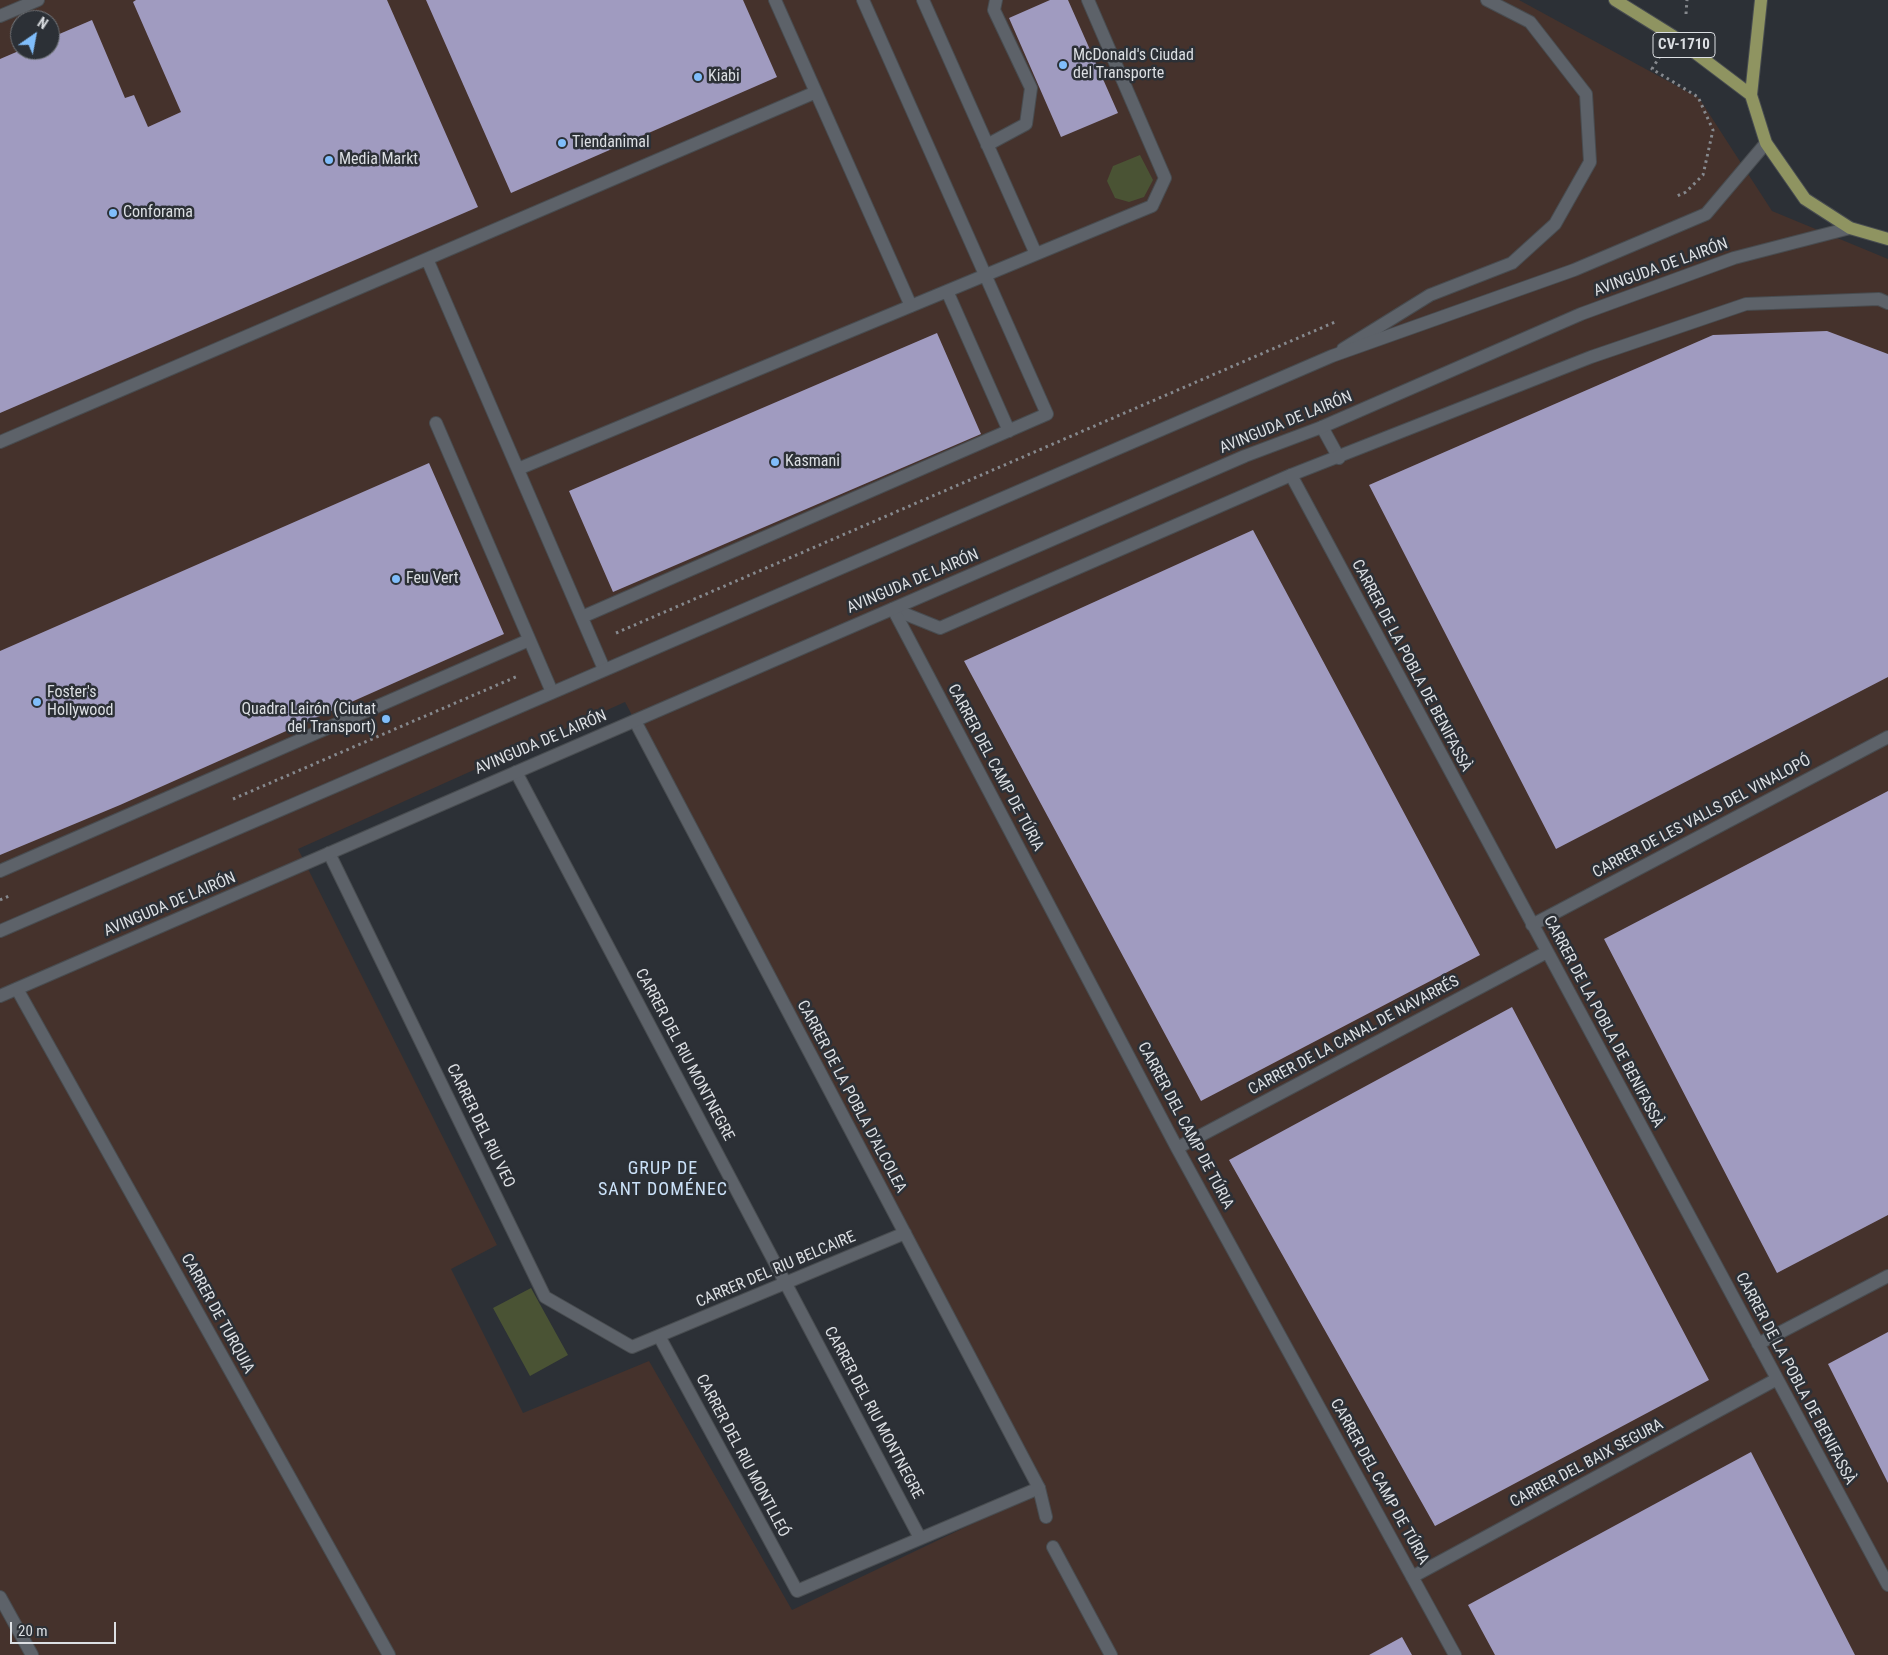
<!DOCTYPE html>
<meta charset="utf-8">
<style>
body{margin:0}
#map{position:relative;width:1888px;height:1655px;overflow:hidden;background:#2c3036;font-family:"Roboto Condensed",sans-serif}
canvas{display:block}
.north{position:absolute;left:10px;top:10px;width:50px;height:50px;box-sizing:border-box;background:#2c3036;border:1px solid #72767b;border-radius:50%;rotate:33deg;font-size:14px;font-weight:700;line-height:20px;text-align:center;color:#dcdfe3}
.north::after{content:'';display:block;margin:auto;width:18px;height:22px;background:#80bdfa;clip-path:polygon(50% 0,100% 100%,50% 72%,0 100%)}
.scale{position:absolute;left:10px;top:1622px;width:106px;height:22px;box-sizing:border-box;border:2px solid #dcdfe3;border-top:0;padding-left:6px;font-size:15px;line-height:18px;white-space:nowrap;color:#dcdfe3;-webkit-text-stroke:4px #2c3036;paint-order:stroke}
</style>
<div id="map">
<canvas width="1888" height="1655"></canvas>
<div class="north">N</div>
<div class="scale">20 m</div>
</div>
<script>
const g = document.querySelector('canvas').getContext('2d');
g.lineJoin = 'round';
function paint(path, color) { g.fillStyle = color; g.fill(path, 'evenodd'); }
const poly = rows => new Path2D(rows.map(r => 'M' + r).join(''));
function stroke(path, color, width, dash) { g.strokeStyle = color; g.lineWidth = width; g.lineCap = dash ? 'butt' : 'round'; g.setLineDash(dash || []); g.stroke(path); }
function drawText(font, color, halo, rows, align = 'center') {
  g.font = font + ' "Roboto Condensed",sans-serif'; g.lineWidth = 5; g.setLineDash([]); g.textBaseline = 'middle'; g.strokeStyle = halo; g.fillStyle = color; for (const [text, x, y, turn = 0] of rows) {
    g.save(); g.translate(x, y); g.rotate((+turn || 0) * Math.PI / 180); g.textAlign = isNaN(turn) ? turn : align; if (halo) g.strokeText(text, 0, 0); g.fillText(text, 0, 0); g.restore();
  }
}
paint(poly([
 [0,0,1519,0,1699,98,1772,211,1888,259,1888,1655,0,1655],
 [20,20,50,20,50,50,20,50],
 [625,702,1043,1490,792,1610,649,1361,523,1413,451,1269,497,1245,298,849]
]), '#45322c');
paint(poly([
 [1140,155,1153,180,1144,197,1129,202,1115,198,1107,181,1113,166],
 [531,1288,568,1355,530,1376,493,1308]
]), '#4a5334');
paint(poly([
 [136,0,387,0,478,207,0,413,0,59,21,50,50,50,50,38,92,20,125,98,134,95,148,127,181,112,133,2],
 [426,0,743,0,777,77,511,193],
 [1050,0,1068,0,1118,113,1061,137,1009,18],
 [1827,331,1888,354,1888,677,1556,849,1369,485,1713,335],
 [937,333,981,434,613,592,569,491],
 [429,463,504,634,120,805,0,855,0,651],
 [1253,530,1480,955,1201,1101,964,661],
 [1888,791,1888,1215,1777,1273,1604,939],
 [1512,1007,1709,1380,1435,1526,1229,1160],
 [1888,1332,1888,1483,1828,1364],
 [1751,1452,1855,1655,1495,1655,1468,1605],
 [1402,1637,1412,1655,1369,1655]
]), '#a09bc0');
const service = poly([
 [775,0,911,306],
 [923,0,1036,254],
 [0,16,38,0],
 [987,145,1026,124,1031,88,994,10,996,0],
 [427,259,604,669],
 [947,291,1009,431],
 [436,423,552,692],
 [1322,427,1339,458],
 [0,442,816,92],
 [518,469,1152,206,1165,178,1088,0],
 [893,609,940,628,1291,475],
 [582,617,1047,414,863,0],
 [0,871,529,640],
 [1039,1488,1046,1517],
 [1053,1547,1111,1655]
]);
const minor = poly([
 [1888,303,1879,299,1746,304,1591,357,1291,475,1888,1585],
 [1343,349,1430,295,1512,263,1555,224,1590,162,1586,94,1530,22,1487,0],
 [893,609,1177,1148,1455,1655],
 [635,721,1039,1488,797,1591,659,1336],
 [516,772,920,1538],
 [329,853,545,1297,632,1347,905,1233],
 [1532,925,1888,737],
 [17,989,389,1655],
 [1177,1148,1547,952],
 [1758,1344,1888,1276],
 [1412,1577,1777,1379],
 [0,1597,32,1655]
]);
const tertiary = poly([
 [0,931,1332,356,1574,270,1706,214,1766,143],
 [0,996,1245,456,1322,427,1581,314,1734,258,1850,228]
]);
const primary = poly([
 [1615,0,1673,36,1751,95],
 [1761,0,1751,95,1766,143,1805,199,1850,228,1888,239]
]);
stroke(service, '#484c50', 14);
stroke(minor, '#484c50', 14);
stroke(tertiary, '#484c50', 14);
stroke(primary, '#484c50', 14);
stroke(poly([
 [1686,14,1687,0],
 [1660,56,1652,69,1698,97,1713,130,1703,175,1686,192,1677,196],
 [616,633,1335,322],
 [233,799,518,676],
 [0,900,9,896]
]), '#86898e', 3, [2.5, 4]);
stroke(service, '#5d6269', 12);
stroke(minor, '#5d6269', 12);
stroke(tertiary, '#5d6269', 12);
stroke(primary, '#8f9461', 12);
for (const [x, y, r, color] of [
 [1063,65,5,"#80bdfa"],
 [698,77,5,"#80bdfa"],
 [562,143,5,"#80bdfa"],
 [329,160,5,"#80bdfa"],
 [113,213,5,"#80bdfa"],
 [775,462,5,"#80bdfa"],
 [396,579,5,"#80bdfa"],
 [37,702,5,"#80bdfa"],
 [386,719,5,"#80bdfa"]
]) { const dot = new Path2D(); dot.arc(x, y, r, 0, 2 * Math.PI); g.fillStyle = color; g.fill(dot); stroke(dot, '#2c3036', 2); }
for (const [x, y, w] of [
 [1684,45,62]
]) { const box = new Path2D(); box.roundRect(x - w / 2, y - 12.5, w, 25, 4); g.fillStyle = '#2c3036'; g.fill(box); stroke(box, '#dcdfe3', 1); }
drawText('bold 15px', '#dcdfe3', null, [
 ["CV-1710",1684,45]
]);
drawText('16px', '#dcdfe3', '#2c3036', [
 ["McDonald's Ciudad",1073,56],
 ["del Transporte",1073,74],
 ["Kiabi",708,77],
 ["Tiendanimal",572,143],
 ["Media Markt",339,160],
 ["Conforama",123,213],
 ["Kasmani",785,462],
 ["Feu Vert",406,579],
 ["Foster's",47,693],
 ["Hollywood",47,711],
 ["Quadra Lairón (Ciutat",376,710,"right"],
 ["del Transport)",376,728,"right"]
], 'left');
drawText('16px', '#dcdfe3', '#2c3036', [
 ["AVINGUDA DE LAIRÓN",1661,268,-20],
 ["AVINGUDA DE LAIRÓN",1286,423,-22],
 ["AVINGUDA DE LAIRÓN",913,582,-23],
 ["CARRER DE LA POBLA DE BENIFASSÀ",1411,666,62],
 ["AVINGUDA DE LAIRÓN",541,743,-23],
 ["CARRER DEL CAMP DE TÚRIA",995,768,62],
 ["CARRER DE LES VALLS DEL VINALOPÓ",1702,817,-28],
 ["AVINGUDA DE LAIRÓN",170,905,-23],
 ["CARRER DE LA POBLA DE BENIFASSÀ",1603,1022,62],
 ["CARRER DE LA CANAL DE NAVARRÉS",1354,1036,-28],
 ["CARRER DEL RIU MONTNEGRE",684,1055,62],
 ["CARRER DE LA POBLA D'ALCOLEA",851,1097,62],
 ["CARRER DEL RIU VEO",480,1126,64],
 ["CARRER DEL CAMP DE TÚRIA",1185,1126,62],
 ["CARRER DEL RIU BELCAIRE",776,1270,-23],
 ["CARRER DE TURQUIA",217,1314,61],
 ["CARRER DE LA POBLA DE BENIFASSÀ",1795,1379,62],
 ["CARRER DEL RIU MONTNEGRE",873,1413,62],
 ["CARRER DEL RIU MONTLLEÓ",742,1456,62],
 ["CARRER DEL BAIX SEGURA",1587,1464,-28],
 ["CARRER DEL CAMP DE TÚRIA",1379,1482,61]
]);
g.letterSpacing = '1px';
drawText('18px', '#cbe1f8', '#2c3036', [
 ["GRUP DE",663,1169],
 ["SANT DOMÉNEC",663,1190]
]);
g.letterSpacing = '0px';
</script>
